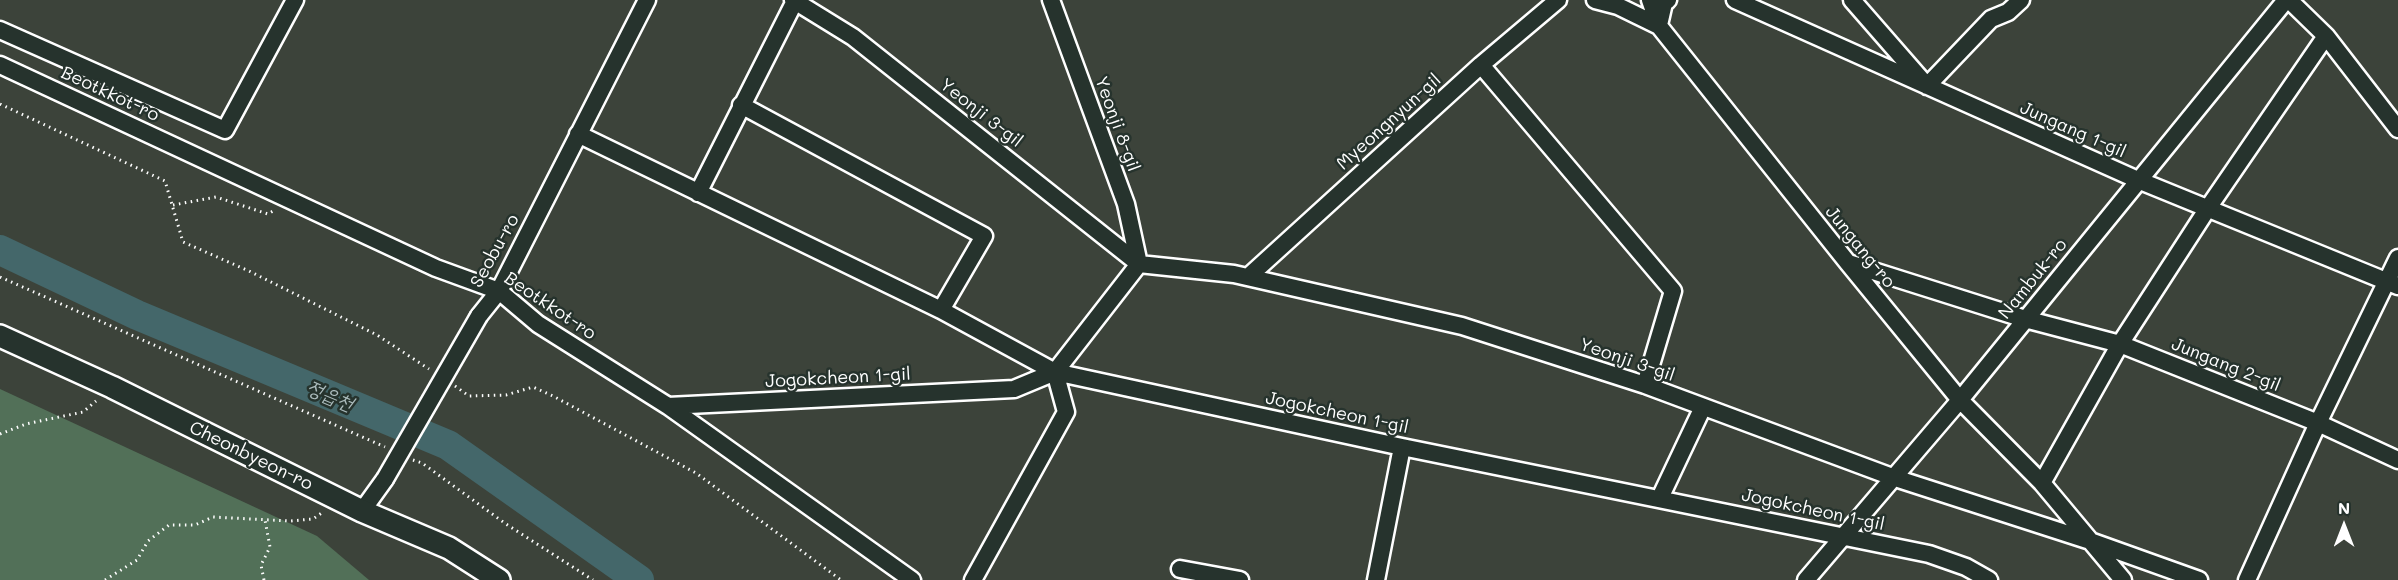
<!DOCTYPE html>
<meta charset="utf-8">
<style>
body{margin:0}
#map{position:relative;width:2398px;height:580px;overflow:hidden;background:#3c433a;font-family:Mali,sans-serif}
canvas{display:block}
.north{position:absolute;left:2314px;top:496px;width:60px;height:60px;-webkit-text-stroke:4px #26332d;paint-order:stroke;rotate:0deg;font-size:16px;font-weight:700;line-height:24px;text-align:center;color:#fff}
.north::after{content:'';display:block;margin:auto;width:21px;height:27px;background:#fff;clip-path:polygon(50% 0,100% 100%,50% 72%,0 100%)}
</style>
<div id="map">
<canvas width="2398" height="580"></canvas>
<div class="north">N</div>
</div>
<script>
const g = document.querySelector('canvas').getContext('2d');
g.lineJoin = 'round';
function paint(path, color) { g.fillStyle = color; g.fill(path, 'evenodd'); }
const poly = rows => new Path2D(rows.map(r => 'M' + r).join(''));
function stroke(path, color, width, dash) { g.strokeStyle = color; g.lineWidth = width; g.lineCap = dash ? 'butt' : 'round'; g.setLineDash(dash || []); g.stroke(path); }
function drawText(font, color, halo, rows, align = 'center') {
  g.font = font + ' Mali,"Poor Story",sans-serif'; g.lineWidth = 5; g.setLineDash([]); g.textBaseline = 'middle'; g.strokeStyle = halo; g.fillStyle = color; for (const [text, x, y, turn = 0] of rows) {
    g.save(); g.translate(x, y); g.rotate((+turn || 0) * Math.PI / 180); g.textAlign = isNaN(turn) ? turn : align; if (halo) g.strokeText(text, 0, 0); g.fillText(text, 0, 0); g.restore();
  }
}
paint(poly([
 [0,389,317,536,369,580,0,580]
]), '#527058');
stroke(poly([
 [0,250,137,315,448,445,639,580]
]), '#44676a', 30);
const minor = poly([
 [793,0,853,37,1139,264,1234,274,1462,326,1645,385,1895,478,2090,541,2199,580],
 [1051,0,1126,204,1139,264,1055,372],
 [1595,0,1618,6,1659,26],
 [1650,0,1659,26,1848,263,1960,400,2042,483,2123,580],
 [1735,0,2138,180,2398,286],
 [1852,0,1927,86,1991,19,2008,12,2021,0],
 [2289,0,2326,36,2398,129],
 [1659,25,1664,3,1668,0],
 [0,30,225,130,295,0],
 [0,65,436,268,499,291,538,324,668,406,912,580],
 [1481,65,1673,291,1645,385],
 [741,105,984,236,941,310],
 [578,134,941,310,1055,372],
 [698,193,795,1],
 [1848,263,2025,319,2120,344,2318,423,2398,460],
 [1248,277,1481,65,1558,0],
 [479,316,499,291,647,0],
 [668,406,1014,389,1055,372,1402,447,1929,554,1966,567,1989,580],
 [2042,483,2120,344,2208,208,2326,36],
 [1660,498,1703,407],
 [362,511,385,479],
 [1180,569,1240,580],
 [973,580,1066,412,1055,372],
 [1376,580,1402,447],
 [1806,580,1960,400,2286,0],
 [2247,580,2318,423,2398,258]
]);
const major = poly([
 [0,336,112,387,362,511,449,548,499,580]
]);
stroke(minor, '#fff', 21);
stroke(major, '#fff', 26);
stroke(poly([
 [0,104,165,181,183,242,249,271,377,335,429,369],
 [173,205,216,197,268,214,273,211],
 [0,277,385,447],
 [455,386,469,396,506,395,533,387,553,396,696,473,841,580],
 [0,434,26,424,83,412,96,401],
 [413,460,422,463,506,524,593,580],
 [105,580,137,560,148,541,169,525,195,525,213,517,290,521,313,519,323,512],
 [264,580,261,565,270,547,265,520]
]), '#fff', 3, [1.5, 4.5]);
stroke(minor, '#26332d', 16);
stroke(major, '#26332d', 21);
const minorBridge = poly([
 [385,479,479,316]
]);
stroke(minorBridge, '#fff', 21, []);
stroke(minorBridge, '#26332d', 16);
drawText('18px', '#fff', '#26332d', [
 ["Beotkkot-ro",110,94,25],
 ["Yeonji 3-gil",981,113,38],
 ["Myeongnyun-gil",1389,122,-42],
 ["Yeonji 8-gil",1117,124,70],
 ["Jungang 1-gil",2073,130,24],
 ["Jungang-ro",1860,247,51],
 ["Seobu-ro",495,251,-61],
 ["Nambuk-ro",2033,279,-51],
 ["Beotkkot-ro",550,306,34],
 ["Yeonji 3-gil",1627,360,19],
 ["Jungang 2-gil",2226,365,22],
 ["Jogokcheon 1-gil",838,378,-3],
 ["Jogokcheon 1-gil",1337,413,12],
 ["Cheonbyeon-ro",251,456,26],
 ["Jogokcheon 1-gil",1813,510,12]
]);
drawText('italic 20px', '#abbbbc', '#26332d', [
 ["정읍천",330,396,23]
]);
</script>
